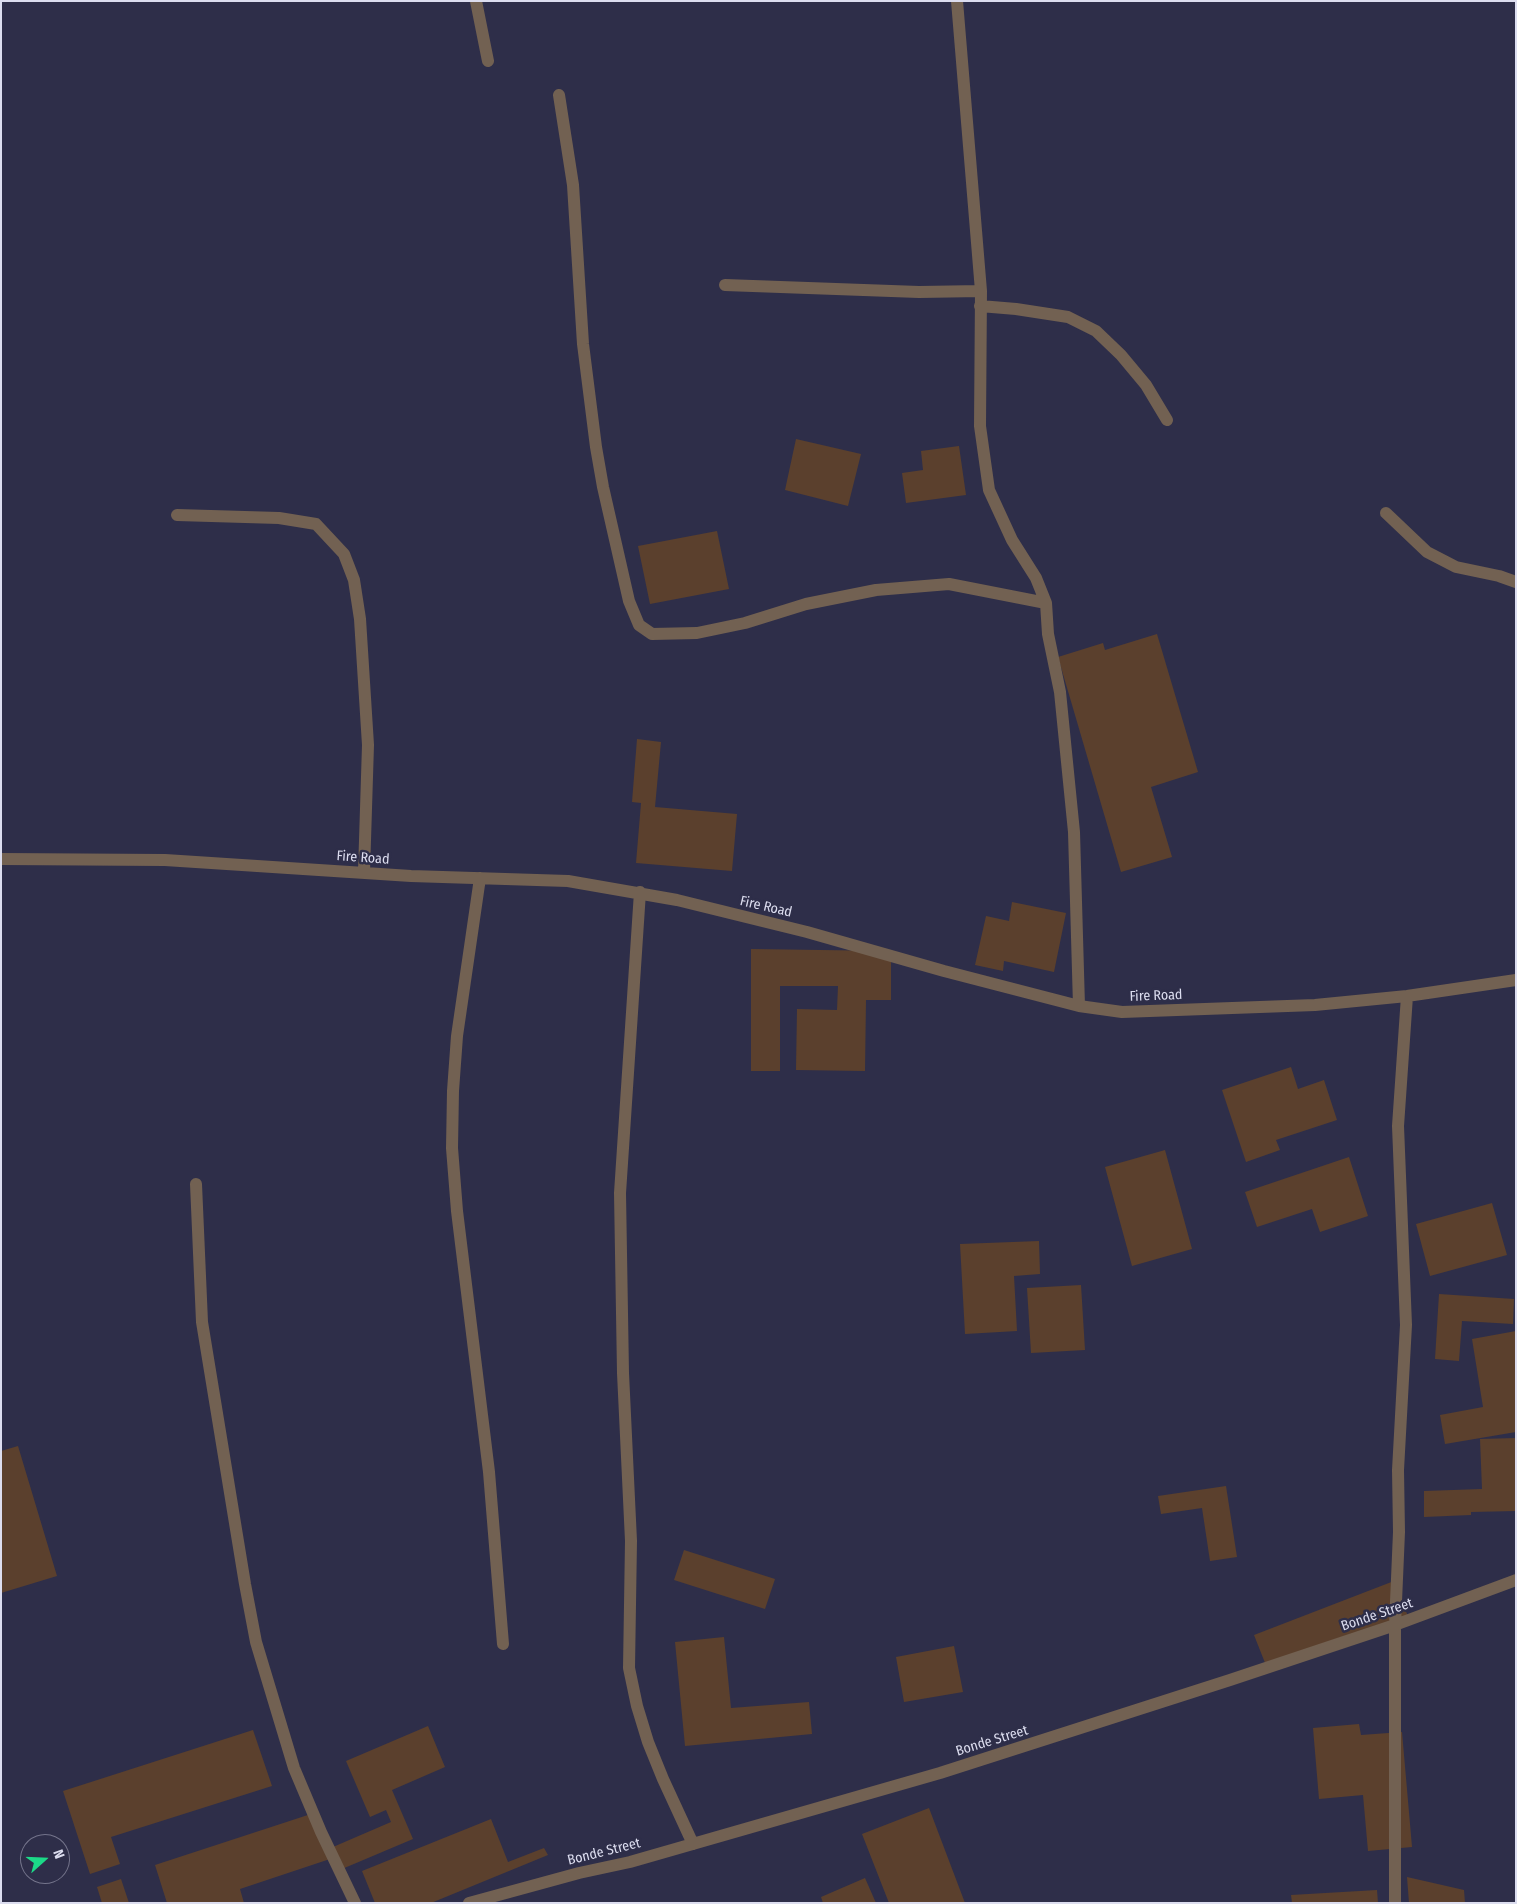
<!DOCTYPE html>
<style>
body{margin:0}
#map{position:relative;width:1517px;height:1904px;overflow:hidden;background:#2e2e49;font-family:"Fira Sans Condensed",sans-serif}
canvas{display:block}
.frame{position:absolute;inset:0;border:2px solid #dcddef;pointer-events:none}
.north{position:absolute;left:20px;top:1834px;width:50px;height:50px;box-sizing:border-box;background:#2e2e49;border:1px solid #74748b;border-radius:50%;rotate:70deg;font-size:14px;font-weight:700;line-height:20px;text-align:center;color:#dcddef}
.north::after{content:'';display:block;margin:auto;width:18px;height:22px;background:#1cd988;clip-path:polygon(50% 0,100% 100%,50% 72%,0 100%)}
</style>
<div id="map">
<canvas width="1517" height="1904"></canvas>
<div class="frame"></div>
<div class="north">N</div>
</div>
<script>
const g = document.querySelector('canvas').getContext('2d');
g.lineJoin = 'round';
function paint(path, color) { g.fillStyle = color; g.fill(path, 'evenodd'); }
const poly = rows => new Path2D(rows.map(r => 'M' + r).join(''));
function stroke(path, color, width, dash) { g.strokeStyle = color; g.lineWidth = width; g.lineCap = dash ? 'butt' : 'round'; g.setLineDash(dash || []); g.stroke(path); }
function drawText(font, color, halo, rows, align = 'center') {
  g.font = font + ' "Fira Sans Condensed",sans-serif'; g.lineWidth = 5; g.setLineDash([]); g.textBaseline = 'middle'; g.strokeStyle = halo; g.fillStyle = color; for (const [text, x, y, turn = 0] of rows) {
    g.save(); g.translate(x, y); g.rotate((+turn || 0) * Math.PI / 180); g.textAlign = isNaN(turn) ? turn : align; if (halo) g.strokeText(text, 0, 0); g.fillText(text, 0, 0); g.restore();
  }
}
paint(poly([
 [796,439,861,454,848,506,785,490],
 [959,446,966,495,906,503,902,473,923,470,921,451],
 [717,531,729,589,650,604,638,546],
 [1157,634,1198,772,1151,787,1172,857,1121,872,1058,657,1103,643,1105,650],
 [637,739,661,742,655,807,737,814,732,871,636,863,641,803,632,802],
 [1012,902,1066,913,1054,972,1004,961,1003,971,975,965,986,916,1009,921],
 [751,949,891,951,891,1000,866,1000,865,1071,796,1070,797,1009,837,1010,838,986,780,986,780,1071,751,1071],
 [1291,1067,1298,1089,1324,1080,1337,1120,1276,1140,1280,1150,1246,1162,1222,1090],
 [1165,1150,1192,1249,1132,1266,1105,1167],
 [1349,1157,1368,1216,1320,1232,1312,1209,1257,1227,1245,1192],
 [1492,1203,1507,1255,1430,1276,1416,1224],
 [1039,1241,1040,1274,1014,1276,1017,1331,965,1334,960,1244],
 [1081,1285,1085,1350,1031,1353,1027,1288],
 [1439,1294,1514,1299,1513,1324,1462,1321,1459,1361,1435,1359],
 [1516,1331,1516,1432,1445,1444,1440,1415,1483,1407,1472,1339],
 [1516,1438,1516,1511,1471,1512,1471,1515,1424,1517,1424,1491,1482,1489,1480,1439],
 [18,1446,57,1576,1,1593,1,1451],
 [1226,1486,1237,1557,1210,1561,1202,1508,1161,1514,1158,1496],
 [684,1550,775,1579,765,1609,674,1580],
 [1394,1581,1409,1619,1269,1673,1254,1635],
 [724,1637,731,1708,809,1702,812,1734,685,1746,675,1642],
 [954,1646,963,1692,904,1702,896,1657],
 [1359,1724,1361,1735,1402,1732,1412,1847,1368,1851,1363,1795,1319,1799,1313,1728],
 [428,1726,445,1767,392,1790,413,1839,342,1869,333,1847,391,1822,386,1810,370,1817,346,1761],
 [253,1730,272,1786,111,1837,120,1864,90,1874,63,1791],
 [929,1808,965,1903,889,1903,862,1834],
 [314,1813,330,1859,240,1889,244,1903,167,1903,155,1865],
 [491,1819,508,1862,544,1848,548,1855,431,1903,375,1903,362,1871],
 [1407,1877,1464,1890,1465,1903,1409,1903],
 [865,1878,876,1903,823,1903,821,1897],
 [121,1879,129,1903,102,1903,97,1887],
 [1377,1890,1378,1903,1292,1903,1291,1895]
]), '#5b402d');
stroke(poly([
 [476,1,488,61],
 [957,1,981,291,980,426,989,490,1012,540,1036,578,1046,603,1048,634,1060,692,1074,832,1079,1006],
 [559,95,573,185,583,344,596,447,603,487,629,601,639,625,652,634,697,633,745,623,806,604,876,590,949,584,1046,603],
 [725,285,919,292,981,291],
 [980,306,1016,309,1068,317,1096,331,1121,355,1146,385,1167,420],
 [1386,513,1427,552,1456,567,1499,576,1516,582],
 [177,515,279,518,316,524,344,554,354,580,360,619,368,745,364,872],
 [1,859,165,860,411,876,568,881,677,900,807,932,944,971,1079,1006,1122,1012,1315,1005,1407,996,1516,980],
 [480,878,457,1036,453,1091,452,1148,457,1211,489,1472,503,1644],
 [640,892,620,1193,623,1373,631,1541,629,1668,637,1706,648,1742,663,1779,693,1844],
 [196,1184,202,1322,245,1584,256,1642,294,1768,321,1832,355,1903],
 [469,1903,579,1873,630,1862,940,1773,1230,1680,1395,1625,1516,1580],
 [1395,1903,1395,1625,1399,1532,1398,1470,1406,1325,1398,1126,1407,996]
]), '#726152', 12);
drawText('14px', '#dcddef', '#2e2e49', [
 ["Fire Road",363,858,4],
 ["Fire Road",766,907,13],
 ["Fire Road",1156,996,-2],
 ["Bonde Street",1377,1615,-19],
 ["Bonde Street",992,1741,-17],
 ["Bonde Street",604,1852,-14]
]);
</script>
